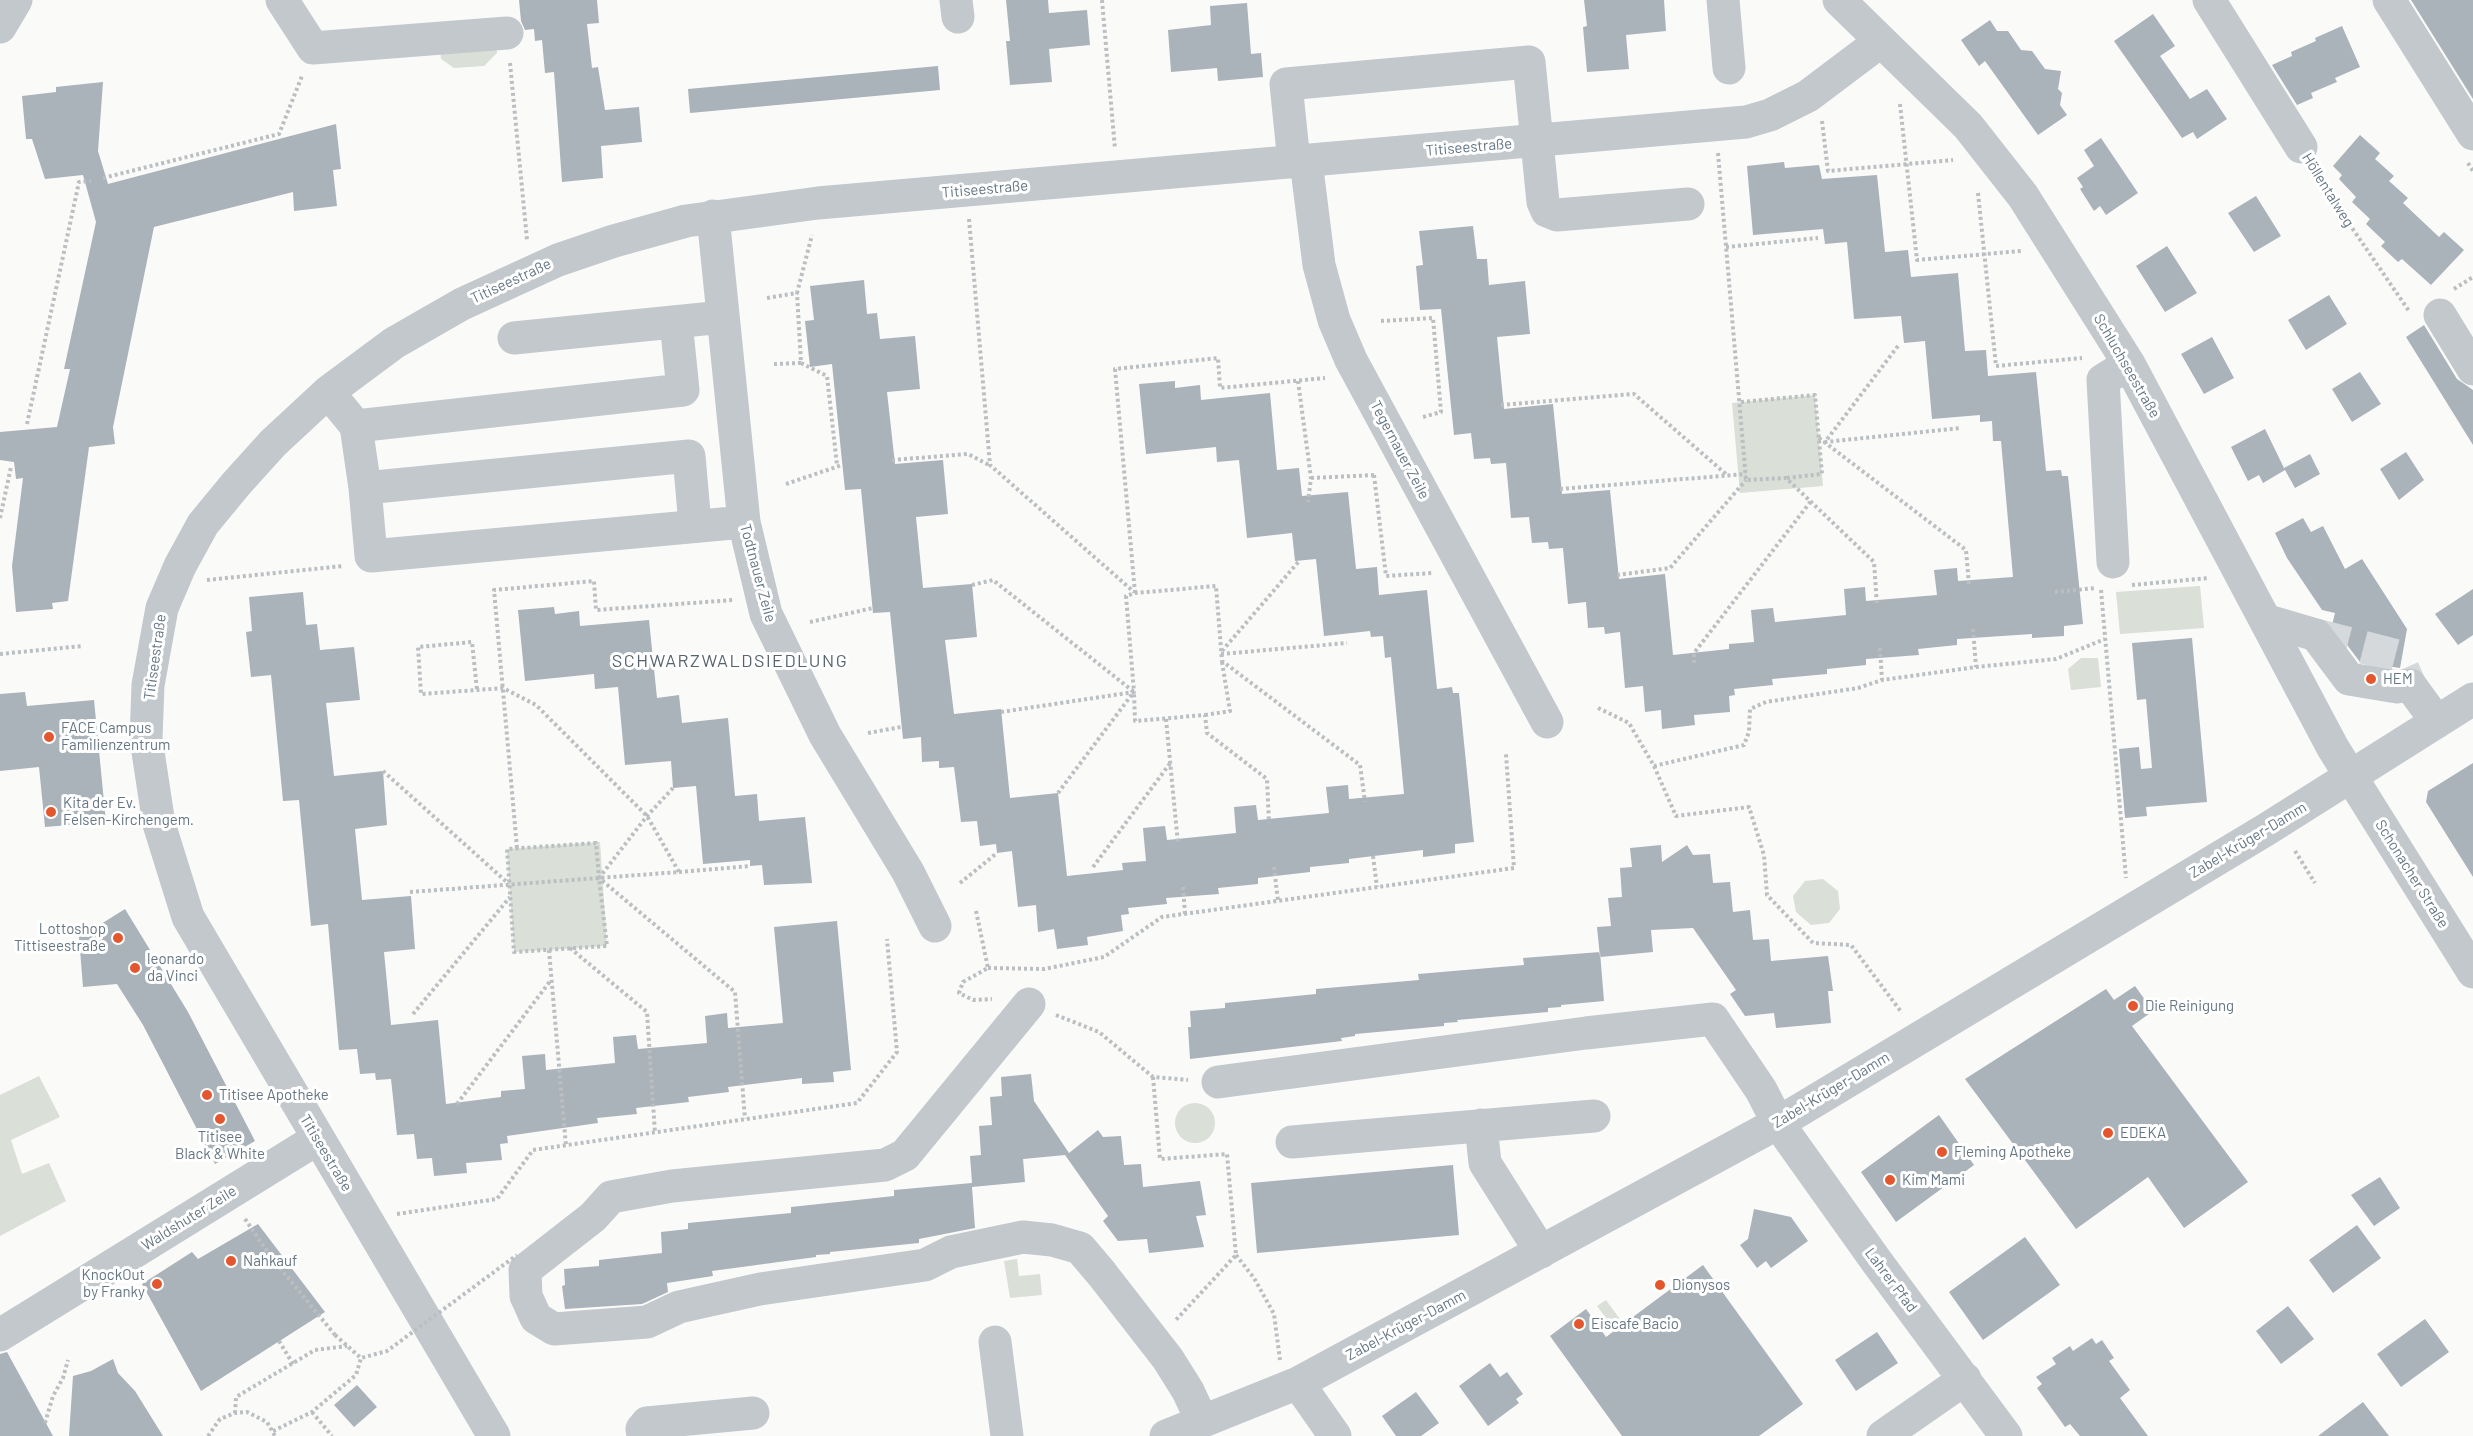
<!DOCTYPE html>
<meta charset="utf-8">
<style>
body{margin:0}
canvas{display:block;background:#fafaf8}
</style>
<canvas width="2473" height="1436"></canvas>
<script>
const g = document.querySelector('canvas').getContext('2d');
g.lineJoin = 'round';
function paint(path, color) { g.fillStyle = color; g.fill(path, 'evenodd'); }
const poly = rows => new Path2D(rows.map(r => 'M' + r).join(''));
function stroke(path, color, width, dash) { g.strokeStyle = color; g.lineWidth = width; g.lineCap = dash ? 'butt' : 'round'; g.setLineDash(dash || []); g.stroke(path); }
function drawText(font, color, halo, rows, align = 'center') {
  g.font = font + ' Barlow,sans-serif'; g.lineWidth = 6; g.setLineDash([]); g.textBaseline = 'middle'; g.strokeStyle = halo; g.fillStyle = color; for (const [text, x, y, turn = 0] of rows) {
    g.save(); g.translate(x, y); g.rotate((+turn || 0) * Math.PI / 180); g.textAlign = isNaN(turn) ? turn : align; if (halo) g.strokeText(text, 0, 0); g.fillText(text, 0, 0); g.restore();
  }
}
paint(poly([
 [495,35,497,53,484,66,454,68,441,59,439,36],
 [1815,395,1823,486,1740,493,1732,403],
 [2200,586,2204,628,2120,634,2116,592],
 [2081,658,2098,658,2101,687,2071,690,2068,669],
 [600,842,607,946,514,952,507,849],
 [1823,879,1838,891,1840,909,1829,923,1811,925,1796,912,1793,896,1805,881],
 [39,1076,60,1117,11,1140,22,1174,49,1163,66,1201,0,1236,0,1095],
 '1175 1123a20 20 0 1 1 40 0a20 20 0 1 1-40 0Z',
 [1017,1259,1019,1276,1040,1274,1042,1295,1010,1298,1004,1261],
 [1606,1300,1671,1389,1663,1395,1597,1306]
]), '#dadfd7');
paint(poly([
 [519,0,597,0,599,23,587,24,592,68,598,67,605,110,639,107,642,142,601,146,603,178,562,182,554,72,545,73,542,40,535,41,534,29,525,30,521,21],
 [1006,0,1048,0,1049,13,1087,10,1090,45,1049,49,1052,82,1010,85,1006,41,1010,41],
 [1584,0,1664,0,1666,31,1626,35,1629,69,1587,72,1583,27,1587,26],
 [2411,0,2473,0,2473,99],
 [1247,3,1251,54,1261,53,1263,77,1218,81,1217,68,1171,72,1168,30,1211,25,1210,6],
 [2153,14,2175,46,2160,56,2190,99,2207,89,2227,119,2197,139,2193,132,2182,138,2114,41],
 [1990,20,1997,31,2008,31,2021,50,2032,51,2045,69,2061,71,2058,89,2062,93,2060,105,2067,115,2038,135,1985,61,1979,66,1961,40],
 [2342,26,2360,67,2335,78,2337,82,2311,93,2313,98,2297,105,2272,65,2292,56,2291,52,2316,41,2315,38],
 [938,66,940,90,690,113,688,89],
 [103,82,98,151,108,184,336,124,341,169,333,170,337,206,294,211,293,192,154,227,113,427,115,444,89,447,68,601,52,603,53,609,16,612,12,566,23,478,16,479,14,462,0,460,0,432,57,427,70,369,64,369,96,222,83,175,45,179,32,139,26,139,22,96,56,92,56,87],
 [2360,135,2380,153,2375,159,2394,176,2389,181,2408,198,2403,203,2439,237,2444,232,2464,250,2431,285,2402,259,2398,262,2381,246,2385,242,2366,224,2370,219,2352,202,2356,197,2339,179,2342,175,2333,166],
 [2101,138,2138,193,2106,215,2100,206,2094,211,2080,189,2083,187,2077,178,2094,166,2084,150],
 [1784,162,1785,168,1819,165,1822,179,1877,175,1885,252,1908,250,1911,277,1958,273,1965,351,1986,350,1988,376,2036,372,2046,471,2061,470,2062,476,2068,476,2083,624,2064,626,2064,636,2032,638,2032,634,1957,639,1957,645,1918,649,1919,655,1866,659,1866,665,1827,669,1827,674,1772,679,1773,685,1734,689,1735,695,1729,696,1730,712,1694,715,1695,725,1662,729,1661,710,1645,712,1643,686,1625,688,1620,632,1605,634,1604,627,1588,628,1586,602,1568,604,1563,548,1549,549,1548,542,1532,543,1529,517,1511,518,1506,463,1491,464,1490,458,1474,459,1471,433,1454,435,1441,309,1420,310,1416,266,1423,265,1419,231,1473,226,1477,259,1487,259,1489,285,1525,281,1530,334,1497,337,1504,409,1553,404,1562,494,1610,490,1619,579,1665,574,1673,655,1729,649,1729,644,1754,642,1751,610,1773,608,1775,622,1846,615,1844,589,1865,587,1866,601,1937,595,1934,570,1957,568,1958,581,2013,577,2001,441,1993,441,1992,421,1980,422,1980,415,1932,419,1925,341,1904,343,1901,316,1854,319,1847,242,1825,244,1823,229,1753,235,1747,166],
 [2256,196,2281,236,2254,252,2228,213],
 [2167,246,2197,293,2165,312,2136,266],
 [864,280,867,314,877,313,880,339,915,336,920,389,887,392,895,464,943,460,948,514,916,517,923,588,972,584,977,637,945,640,954,714,1001,709,1010,798,1058,793,1067,876,1123,870,1122,863,1146,861,1143,828,1165,826,1167,840,1236,833,1234,807,1256,805,1258,820,1329,813,1326,787,1348,785,1349,799,1404,794,1391,657,1385,658,1383,636,1371,637,1370,631,1324,636,1316,559,1295,561,1292,533,1247,538,1239,460,1217,462,1216,447,1146,454,1139,384,1175,381,1175,388,1200,385,1201,400,1270,393,1277,470,1299,468,1302,496,1348,492,1356,569,1377,567,1379,595,1427,590,1437,689,1452,687,1453,693,1459,693,1474,842,1455,844,1455,853,1423,857,1423,850,1349,859,1349,863,1310,867,1310,872,1258,878,1258,884,1218,888,1219,894,1166,898,1167,904,1128,908,1129,914,1121,915,1123,931,1087,937,1088,945,1057,949,1054,929,1038,932,1036,905,1018,907,1012,851,997,853,996,844,980,846,977,821,961,822,954,767,939,768,939,761,922,762,921,737,903,739,890,612,873,613,861,489,845,490,832,364,810,367,805,321,814,320,810,286],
 [2329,295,2347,324,2306,350,2288,320],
 [2424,325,2457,379,2473,390,2473,445,2406,337],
 [2212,337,2234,378,2204,394,2181,354],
 [2360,372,2381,404,2352,422,2332,389],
 [2265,429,2284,468,2310,454,2320,474,2295,488,2285,470,2263,483,2259,475,2248,481,2231,447],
 [2406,452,2424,480,2399,500,2380,469],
 [2303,518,2311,532,2323,526,2345,569,2362,559,2407,629,2400,668,2360,662,2332,625,2335,613,2322,610,2287,558,2275,533],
 [2473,589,2473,635,2458,645,2435,614],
 [303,592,306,625,317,624,320,650,354,647,360,700,326,703,334,776,383,771,387,825,355,829,362,900,411,896,415,949,384,952,391,1025,438,1020,446,1104,501,1097,501,1091,525,1089,522,1056,545,1054,546,1070,615,1063,613,1037,636,1035,638,1049,707,1043,705,1016,727,1013,728,1028,783,1023,774,927,837,921,851,1070,833,1072,834,1082,802,1084,802,1078,728,1087,729,1092,688,1097,689,1102,636,1108,637,1114,597,1118,598,1123,507,1136,508,1143,500,1144,502,1160,466,1163,467,1173,434,1176,432,1158,417,1159,414,1134,397,1135,391,1079,376,1080,375,1073,360,1074,357,1049,339,1050,328,924,311,926,299,800,283,801,271,675,251,677,246,632,252,631,249,597],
 [554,607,555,614,579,611,580,626,649,620,657,698,679,695,682,723,728,718,735,796,757,794,759,821,805,817,812,883,764,885,762,865,750,866,750,860,703,864,696,786,673,788,671,761,625,765,618,687,595,689,594,674,525,681,518,610],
 [2192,638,2207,802,2146,807,2147,816,2125,818,2119,749,2139,747,2141,769,2152,768,2146,699,2137,700,2132,643],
 [25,692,27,706,94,700,106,822,45,827,39,767,0,771,0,694],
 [2473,763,2473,877,2426,802,2428,791],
 [1661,845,1662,862,1687,845,1693,855,1710,854,1713,883,1730,882,1733,912,1750,910,1753,940,1769,939,1771,961,1828,956,1833,991,1828,991,1831,1023,1776,1028,1774,1013,1745,1016,1730,994,1736,990,1693,928,1651,930,1653,952,1600,957,1597,927,1611,926,1608,898,1622,897,1620,868,1632,867,1630,848],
 [125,909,188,1012,255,1141,215,1164,143,1025,117,984,83,987,78,925,101,924],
 [1600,952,1604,1001,1561,1005,1561,1007,1548,1008,1548,1012,1457,1020,1458,1022,1444,1023,1444,1026,1355,1034,1355,1036,1341,1038,1342,1041,1190,1059,1188,1027,1191,1027,1190,1011,1225,1008,1225,1003,1316,994,1316,989,1419,980,1418,974,1524,965,1523,958],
 [2135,986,2153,1011,2132,1026,2248,1182,2184,1228,2148,1177,2076,1229,1965,1079,2106,989,2114,1000],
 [1031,1074,1034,1101,1069,1153,1098,1130,1103,1137,1121,1136,1124,1165,1141,1164,1143,1187,1200,1181,1206,1215,1196,1216,1204,1247,1149,1253,1147,1239,1118,1241,1103,1221,1108,1216,1065,1155,1023,1159,1025,1182,972,1187,975,1228,919,1239,919,1243,830,1252,830,1254,816,1255,816,1257,712,1271,713,1276,667,1283,668,1292,642,1304,565,1309,562,1286,565,1285,564,1269,599,1266,599,1260,662,1253,661,1232,688,1229,688,1223,791,1213,791,1207,894,1196,894,1190,972,1183,970,1156,981,1155,979,1126,992,1125,990,1097,1002,1096,1001,1077],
 [1939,1115,1974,1165,1896,1222,1861,1172],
 [1453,1165,1459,1235,1257,1253,1251,1183],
 [2380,1177,2400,1208,2374,1226,2351,1195],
 [1754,1209,1791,1217,1808,1241,1771,1268,1766,1261,1757,1268,1740,1245,1748,1239],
 [258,1224,325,1312,201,1391,142,1284,192,1252,198,1259],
 [2357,1225,2381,1258,2333,1293,2309,1260],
 [2025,1237,2060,1285,1983,1340,1949,1292],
 [1703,1265,1803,1404,1759,1436,1622,1436,1550,1336,1586,1309,1606,1337],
 [2288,1306,2314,1339,2281,1364,2256,1331],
 [2425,1319,2449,1352,2401,1387,2377,1354],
 [1877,1332,1898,1363,1856,1391,1835,1360],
 [2092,1338,2096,1344,2102,1340,2114,1358,2109,1361,2130,1390,2120,1398,2148,1436,2080,1436,2070,1424,2065,1427,2037,1388,2042,1384,2036,1377,2056,1364,2052,1358,2070,1346,2073,1351],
 [7,1352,53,1436,0,1436,0,1354],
 [113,1359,118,1373,135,1391,163,1436,69,1436,73,1376,91,1371],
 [1490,1363,1500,1377,1507,1372,1523,1394,1516,1399,1519,1403,1488,1426,1459,1386],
 [357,1385,377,1407,354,1427,334,1405],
 [1416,1392,1439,1423,1421,1436,1396,1436,1382,1416],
 [2363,1402,2389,1436,2318,1436]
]), '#aab3b9');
stroke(poly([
 [2316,635,2397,656,2410,685]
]), '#d5d9db', 33, [33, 16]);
stroke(poly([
 [1102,0,1115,149],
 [510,63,527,240],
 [1900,104,1917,260,2021,251],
 [1822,121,1828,171,1953,160],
 [1718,153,1746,480,1786,478,1874,562,1877,606],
 [2468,163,2473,171],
 [2315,174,2409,311],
 [103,178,279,134,302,76],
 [1978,193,1996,366,2082,358],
 [969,219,990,465,1134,592],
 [1726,247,1818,238],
 [2454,289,2473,277],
 [767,298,797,293,812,235],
 [1381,321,1433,318,1441,412,1423,417],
 [1898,346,1825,442,1961,428],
 [801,363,827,376,837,465],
 [774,364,801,363,797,293],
 [1298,381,1311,478,1308,502],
 [1741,402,1815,395,1822,474,1786,478],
 [1501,405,1634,394,1727,475],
 [27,424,79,182,91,181],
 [1819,438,1966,550,1969,585],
 [892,460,968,454,989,465],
 [1374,475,1386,576,1432,573],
 [1311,478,1376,475],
 [786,484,842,465],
 [1560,489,1746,474],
 [0,518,11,467],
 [1617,575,1670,568,1746,480],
 [207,580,343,566],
 [972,585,993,580,1134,692,1135,721,1205,715,1207,733,1267,779,1269,823],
 [2132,585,2209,578],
 [2101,590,2126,878],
 [2055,592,2096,588],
 [1135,593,1115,369,1218,358,1220,388,1325,378],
 [810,622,873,608],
 [1973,629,1976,667],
 [1880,648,1882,680],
 [1222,651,1300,560],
 [0,654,82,646],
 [1221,654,1347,643],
 [1694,663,1694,653,1811,501],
 [1598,708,1629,723,1654,766,1744,745,1749,732,1750,709,1766,702,1858,688,1882,680,1976,667,2056,659,2105,639],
 [1001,712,1134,692,1126,596,1135,593,1216,586,1222,661,1360,765,1365,802],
 [1205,715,1230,711,1222,662],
 [1166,719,1178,844],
 [868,733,901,727],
 [1654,766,1676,816,1749,807,1764,855,1767,895,1813,943,1851,945,1902,1013],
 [383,771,509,884],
 [673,788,647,816,599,878,607,946,514,952,507,849,596,843,599,878,735,992,745,1119],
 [1058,793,1133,693],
 [517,848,494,590,594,581,596,610,733,600],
 [2295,851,2315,883],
 [1373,856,1377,887],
 [1093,867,1171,762],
 [1274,867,1278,901],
 [679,872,750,866],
 [960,883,997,853],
 [1183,887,1185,914],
 [410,892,679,872,647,816,536,705,503,688,477,690,421,694,418,647,472,642,477,690],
 [976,911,988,968,963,982,959,993,973,1000,992,999],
 [570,948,647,1012,655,1133],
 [549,950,566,1146],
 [988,968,1044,969,1104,957,1162,917,1514,868,1506,754],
 [413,1014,510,897],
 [1056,1015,1099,1032,1153,1077,1188,1080],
 [1153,1077,1160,1159,1227,1154,1236,1255,1175,1321],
 [457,1104,551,980],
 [397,1214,497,1199,533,1150,857,1103,897,1052,887,939],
 [245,1219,271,1257,335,1335],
 [1236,1255,1254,1278,1274,1314,1280,1360],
 [279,1341,293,1364],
 [312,1412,332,1436],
 [235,1413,236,1397,315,1350,347,1346],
 [45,1423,53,1396,63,1378,68,1360],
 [273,1431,312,1412,356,1375,361,1358],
 [208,1436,220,1419,235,1413,247,1412,267,1422,275,1436]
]), '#bbbfc2', 4, [3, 3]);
stroke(poly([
 [282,0,313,48,507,33],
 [956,0,958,17],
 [1723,0,1729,68],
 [1839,0,1968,126,2023,196,2129,364,2333,748,2473,972],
 [2209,0,2301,147],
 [2389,0,2473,134],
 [0,27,16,0],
 [1306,161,1319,265,1334,320,1351,360,1547,722],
 [1294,162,1286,84,1529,62,1543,202,1547,211,1557,215,1688,204],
 [713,216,744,522,766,614,825,735,908,872,935,926],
 [2440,315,2473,369],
 [514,338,723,317],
 [328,392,356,426,365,488,371,556,744,522],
 [356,426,683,390,676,322],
 [365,488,689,456,695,525],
 [2113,562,2103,380,2129,364],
 [2265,620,2316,635,2349,679,2397,687,2410,685,2437,722],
 [1029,1004,905,1155,885,1165,672,1186,611,1197,593,1217,525,1270,526,1296,536,1318,554,1329,647,1322,679,1307,760,1289,925,1265,951,1252,1023,1237,1052,1240,1080,1248,1102,1274,1168,1359,1188,1391,1202,1421],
 [1218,1082,1586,1033,1713,1019,1761,1090,1778,1123,1877,1262,2006,1436],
 [1481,1125,1485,1163,1541,1252],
 [1292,1142,1594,1116],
 [0,1335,317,1139],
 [995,1342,1007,1436],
 [1298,1383,1335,1436],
 [494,1436,188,917,159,824,146,739,148,685,162,608,180,566,203,524,236,484,273,443,328,392,394,343,462,304,558,260,614,241,686,221,818,203,1746,122,1770,115,1808,96,1881,41],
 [643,1436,642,1429,647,1423,753,1413],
 [1166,1436,1298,1383,1778,1123,2267,829,2473,699],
 [1883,1436,1965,1379]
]), '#c3c8cc', 33);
stroke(poly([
 [335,1335,361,1358,387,1351,517,1255]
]), '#bbbfc2', 4, [3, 3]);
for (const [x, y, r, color] of [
 [2371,679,6,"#e4572e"],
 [49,737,6,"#e4572e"],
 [51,812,6,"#e4572e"],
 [118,938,6,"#e4572e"],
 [135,968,6,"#e4572e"],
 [2133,1006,6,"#e4572e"],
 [207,1095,6,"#e4572e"],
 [220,1119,6,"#e4572e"],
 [2108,1133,6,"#e4572e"],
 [1942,1152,6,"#e4572e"],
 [1890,1180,6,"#e4572e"],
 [231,1261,6,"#e4572e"],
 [157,1284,6,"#e4572e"],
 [1660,1285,6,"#e4572e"],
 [1579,1324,6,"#e4572e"]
]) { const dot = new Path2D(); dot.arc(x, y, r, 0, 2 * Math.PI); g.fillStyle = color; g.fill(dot); stroke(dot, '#fff', 2); }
drawText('15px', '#657683', '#fff', [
 ["Titiseestraße",1469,147,-5],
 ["Titiseestraße",985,189,-5],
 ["Höllentalweg",2328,190,58],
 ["Titiseestraße",511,281,-25],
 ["Schluchseestraße",2127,366,60],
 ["Tegernauer Zeile",1400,450,62],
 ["Todtnauer Zeile",758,573,75],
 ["Titiseestraße",155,657,-82],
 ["Zabel-Krüger-Damm",2248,840,-31],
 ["Schonacher Straße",2412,874,58],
 ["Zabel-Krüger-Damm",1831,1090,-31],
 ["Titiseestraße",326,1153,59],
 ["Waldshuter Zeile",189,1218,-32],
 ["Lahrer Pfad",1891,1280,53],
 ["Zabel-Krüger-Damm",1406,1325,-28]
]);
drawText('15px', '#657683', '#fff', [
 ["HEM",2383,679],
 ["FACE Campus",61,728],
 ["Familienzentrum",61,745],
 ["Kita der Ev.",63,803],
 ["Felsen-Kirchengem.",63,820],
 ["Lottoshop",106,929,"right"],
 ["Tittiseestraße",106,946,"right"],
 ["leonardo",147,959],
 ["da Vinci",147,976],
 ["Die Reinigung",2145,1006],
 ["Titisee Apotheke",219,1095],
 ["EDEKA",2120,1133],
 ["Titisee",220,1137,"center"],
 ["Black & White",220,1154,"center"],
 ["Fleming Apotheke",1954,1152],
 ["Kim Mami",1902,1180],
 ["Nahkauf",243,1261],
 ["KnockOut",145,1275,"right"],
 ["by Franky",145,1292,"right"],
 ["Dionysos",1672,1285],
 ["Eiscafe Bacio",1591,1324]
], 'left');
g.letterSpacing = '1.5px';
drawText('18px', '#57646e', '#fff', [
 ["SCHWARZWALDSIEDLUNG",730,661]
]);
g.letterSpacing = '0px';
</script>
